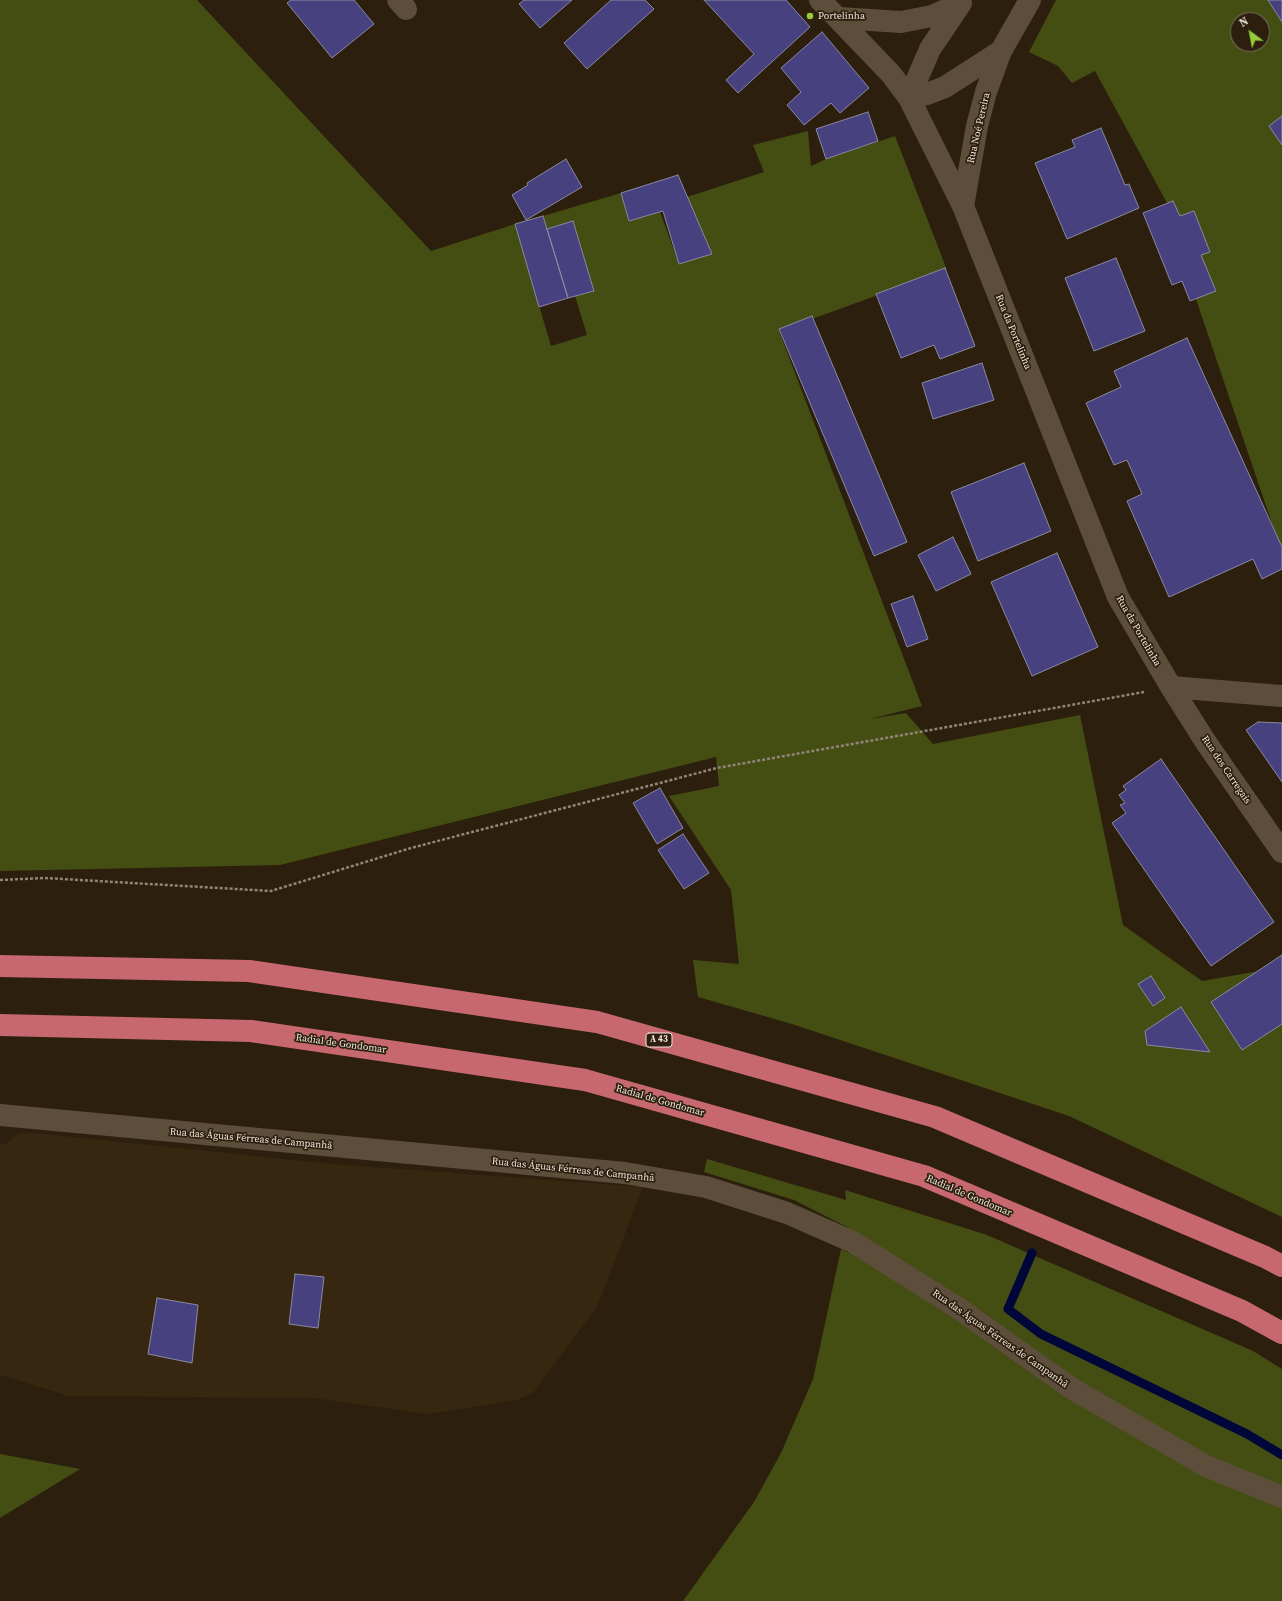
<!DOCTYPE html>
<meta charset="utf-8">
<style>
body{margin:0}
#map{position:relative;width:1282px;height:1601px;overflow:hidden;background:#2c1f0e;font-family:"Source Serif 4",serif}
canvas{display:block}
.north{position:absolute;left:1230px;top:12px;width:40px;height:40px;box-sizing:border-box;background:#2c1f0e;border:1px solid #7b6f61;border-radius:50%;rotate:328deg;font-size:11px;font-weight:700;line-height:16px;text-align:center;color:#f1e7dd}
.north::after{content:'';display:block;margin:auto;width:14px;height:18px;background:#96cc3a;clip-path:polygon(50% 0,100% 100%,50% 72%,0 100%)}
</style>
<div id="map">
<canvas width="1282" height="1601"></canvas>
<div class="north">N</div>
</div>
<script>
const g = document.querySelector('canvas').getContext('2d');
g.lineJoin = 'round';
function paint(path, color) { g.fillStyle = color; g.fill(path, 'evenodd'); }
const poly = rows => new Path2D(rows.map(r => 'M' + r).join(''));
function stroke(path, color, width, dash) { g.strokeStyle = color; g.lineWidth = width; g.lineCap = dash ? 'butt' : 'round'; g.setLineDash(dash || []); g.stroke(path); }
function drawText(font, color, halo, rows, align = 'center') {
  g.font = font + ' "Source Serif 4",serif'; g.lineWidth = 3.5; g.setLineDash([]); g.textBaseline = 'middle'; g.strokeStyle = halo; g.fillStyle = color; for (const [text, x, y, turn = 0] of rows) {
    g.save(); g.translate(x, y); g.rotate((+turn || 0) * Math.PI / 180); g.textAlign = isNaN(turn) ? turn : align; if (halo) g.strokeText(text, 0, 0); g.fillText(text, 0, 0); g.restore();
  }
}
paint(poly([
 [34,1133,332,1164,643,1187,597,1307,533,1393,517,1400,428,1414,313,1398,69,1396,0,1375,0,1144,4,1145,18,1134]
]), '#382710');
paint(poly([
 [0,0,197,0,431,251,515,224,551,346,587,335,575,296,594,291,573,221,547,229,543,216,621,193,629,221,660,212,679,264,687,197,764,172,753,145,808,131,811,166,826,159,895,136,947,270,779,331,922,706,870,719,906,713,933,744,1080,715,1123,925,1202,981,1282,967,1282,1217,1069,1116,792,1024,698,997,693,960,739,964,731,890,669,796,719,786,716,757,280,865,0,871],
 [1056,0,1268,0,1282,22,1282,553,1182,258,1173,214,1095,71,1072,83,1058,66,1029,52],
 [1238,20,1262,20,1262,44,1238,44],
 [707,1159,846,1200,845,1190,987,1235,1253,1351,1282,1369,1282,1601,683,1601,754,1502,781,1453,813,1379,841,1249,849,1253,847,1227,794,1200,704,1172],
 [0,1454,80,1469,0,1518]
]), '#444d12');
stroke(poly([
 [1032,1253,1008,1309,1041,1334,1247,1434,1282,1455]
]), '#00053a', 9);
const building = poly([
 [291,0,354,0,374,24,332,58,287,3,291,0],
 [524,0,572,0,540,28,519,4,524,0],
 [611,0,645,0,654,9,587,69,564,43,611,0],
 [704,0,786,0,810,27,738,93,726,80,754,54,704,0],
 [1268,0,1282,0,1282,22,1268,0],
 [822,32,869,88,840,113,831,103,804,125,787,105,801,92,781,68,822,32],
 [868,112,878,141,826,159,816,129,868,112],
 [1282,116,1282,145,1269,126,1282,116],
 [1101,128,1125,185,1129,184,1139,208,1067,239,1035,163,1075,147,1072,140,1101,128],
 [566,159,582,187,526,220,512,195,528,185,527,183,566,159],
 [678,175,712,254,679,264,663,211,629,221,621,193,678,175],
 [1173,201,1180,216,1194,211,1210,252,1201,255,1216,291,1190,301,1182,281,1172,285,1143,213,1173,201],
 [543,216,568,298,539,307,515,224,543,216],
 [573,221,594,291,568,298,547,229,573,221],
 [1116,258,1145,331,1094,351,1065,278,1116,258],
 [945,268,975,346,940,359,934,345,901,358,876,294,945,268],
 [812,316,907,542,874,556,779,329,812,316],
 [1187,338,1282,547,1282,569,1262,579,1253,559,1169,597,1127,501,1142,494,1127,460,1114,465,1086,403,1121,387,1114,371,1187,338],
 [982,363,994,400,933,419,922,383,982,363],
 [1024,463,1051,531,978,561,951,492,1024,463],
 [953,537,971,574,936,591,918,555,953,537],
 [1057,553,1098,647,1032,676,991,582,1057,553],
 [913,596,928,639,907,647,891,604,913,596],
 [1258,722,1282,723,1282,782,1246,730,1258,722],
 [1161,759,1274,922,1211,966,1112,823,1126,813,1120,805,1125,803,1119,795,1126,790,1123,786,1161,759],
 [660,788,683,828,657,844,633,803,660,788],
 [683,834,709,873,684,889,658,850,683,834],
 [1282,955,1282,1024,1242,1050,1211,1002,1282,955],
 [1151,976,1165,998,1153,1006,1138,984,1151,976],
 [1181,1007,1210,1052,1147,1045,1145,1031,1181,1007],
 [295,1274,324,1277,318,1328,289,1324,295,1274],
 [157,1298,198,1305,192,1363,148,1354,157,1298]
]);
paint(building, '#484180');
stroke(building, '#8a8aa1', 1);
stroke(poly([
 [0,880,45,878,271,891,411,848,717,768,1144,692]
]), '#908577', 2.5, [3, 2]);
stroke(poly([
 [398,0,406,9],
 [820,0,891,74,909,98,963,206,1118,597,1171,687,1205,741,1282,852],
 [839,18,901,22,932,16,959,4],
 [909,98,930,49,961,3],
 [909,98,927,94,945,87,1001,51],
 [963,206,977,126,986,92,1001,51,1030,0],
 [1171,687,1282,696],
 [0,1115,625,1173,706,1187,787,1213,853,1242,958,1308,1071,1388,1206,1466,1282,1497]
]), '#5d4e3c', 22);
stroke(poly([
 [0,966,249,971,597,1022,935,1117,1265,1257,1282,1266],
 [0,1025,251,1031,585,1080,924,1176,1242,1311,1282,1333]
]), '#c7686f', 22);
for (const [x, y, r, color] of [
 [810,16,4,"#96cc3a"]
]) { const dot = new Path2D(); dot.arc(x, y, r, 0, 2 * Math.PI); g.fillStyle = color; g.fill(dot); stroke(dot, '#2c1f0e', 1.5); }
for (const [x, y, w] of [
 [659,1040,26]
]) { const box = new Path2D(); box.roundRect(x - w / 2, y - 7, w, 14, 3); g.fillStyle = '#2c1f0e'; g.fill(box); stroke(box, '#f1e7dd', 1); }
drawText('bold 9px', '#f1e7dd', null, [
 ["A 43",659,1040]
]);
drawText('10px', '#f1e7dd', '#2c1f0e', [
 ["Portelinha",818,16]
], 'left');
drawText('10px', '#f1e7dd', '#2c1f0e', [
 ["Rua Noé Pereira",979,128,-77],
 ["Rua da Portelinha",1013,332,68],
 ["Rua da Portelinha",1138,631,60],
 ["Rua dos Carregais",1226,770,56],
 ["Radial de Gondomar",341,1044,8],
 ["Radial de Gondomar",660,1101,16],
 ["Rua das Águas Férreas de Campanhã",251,1139,5],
 ["Rua das Águas Férreas de Campanhã",573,1170,6],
 ["Radial de Gondomar",969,1196,23],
 ["Rua das Águas Férreas de Campanhã",1000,1339,35]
]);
</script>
